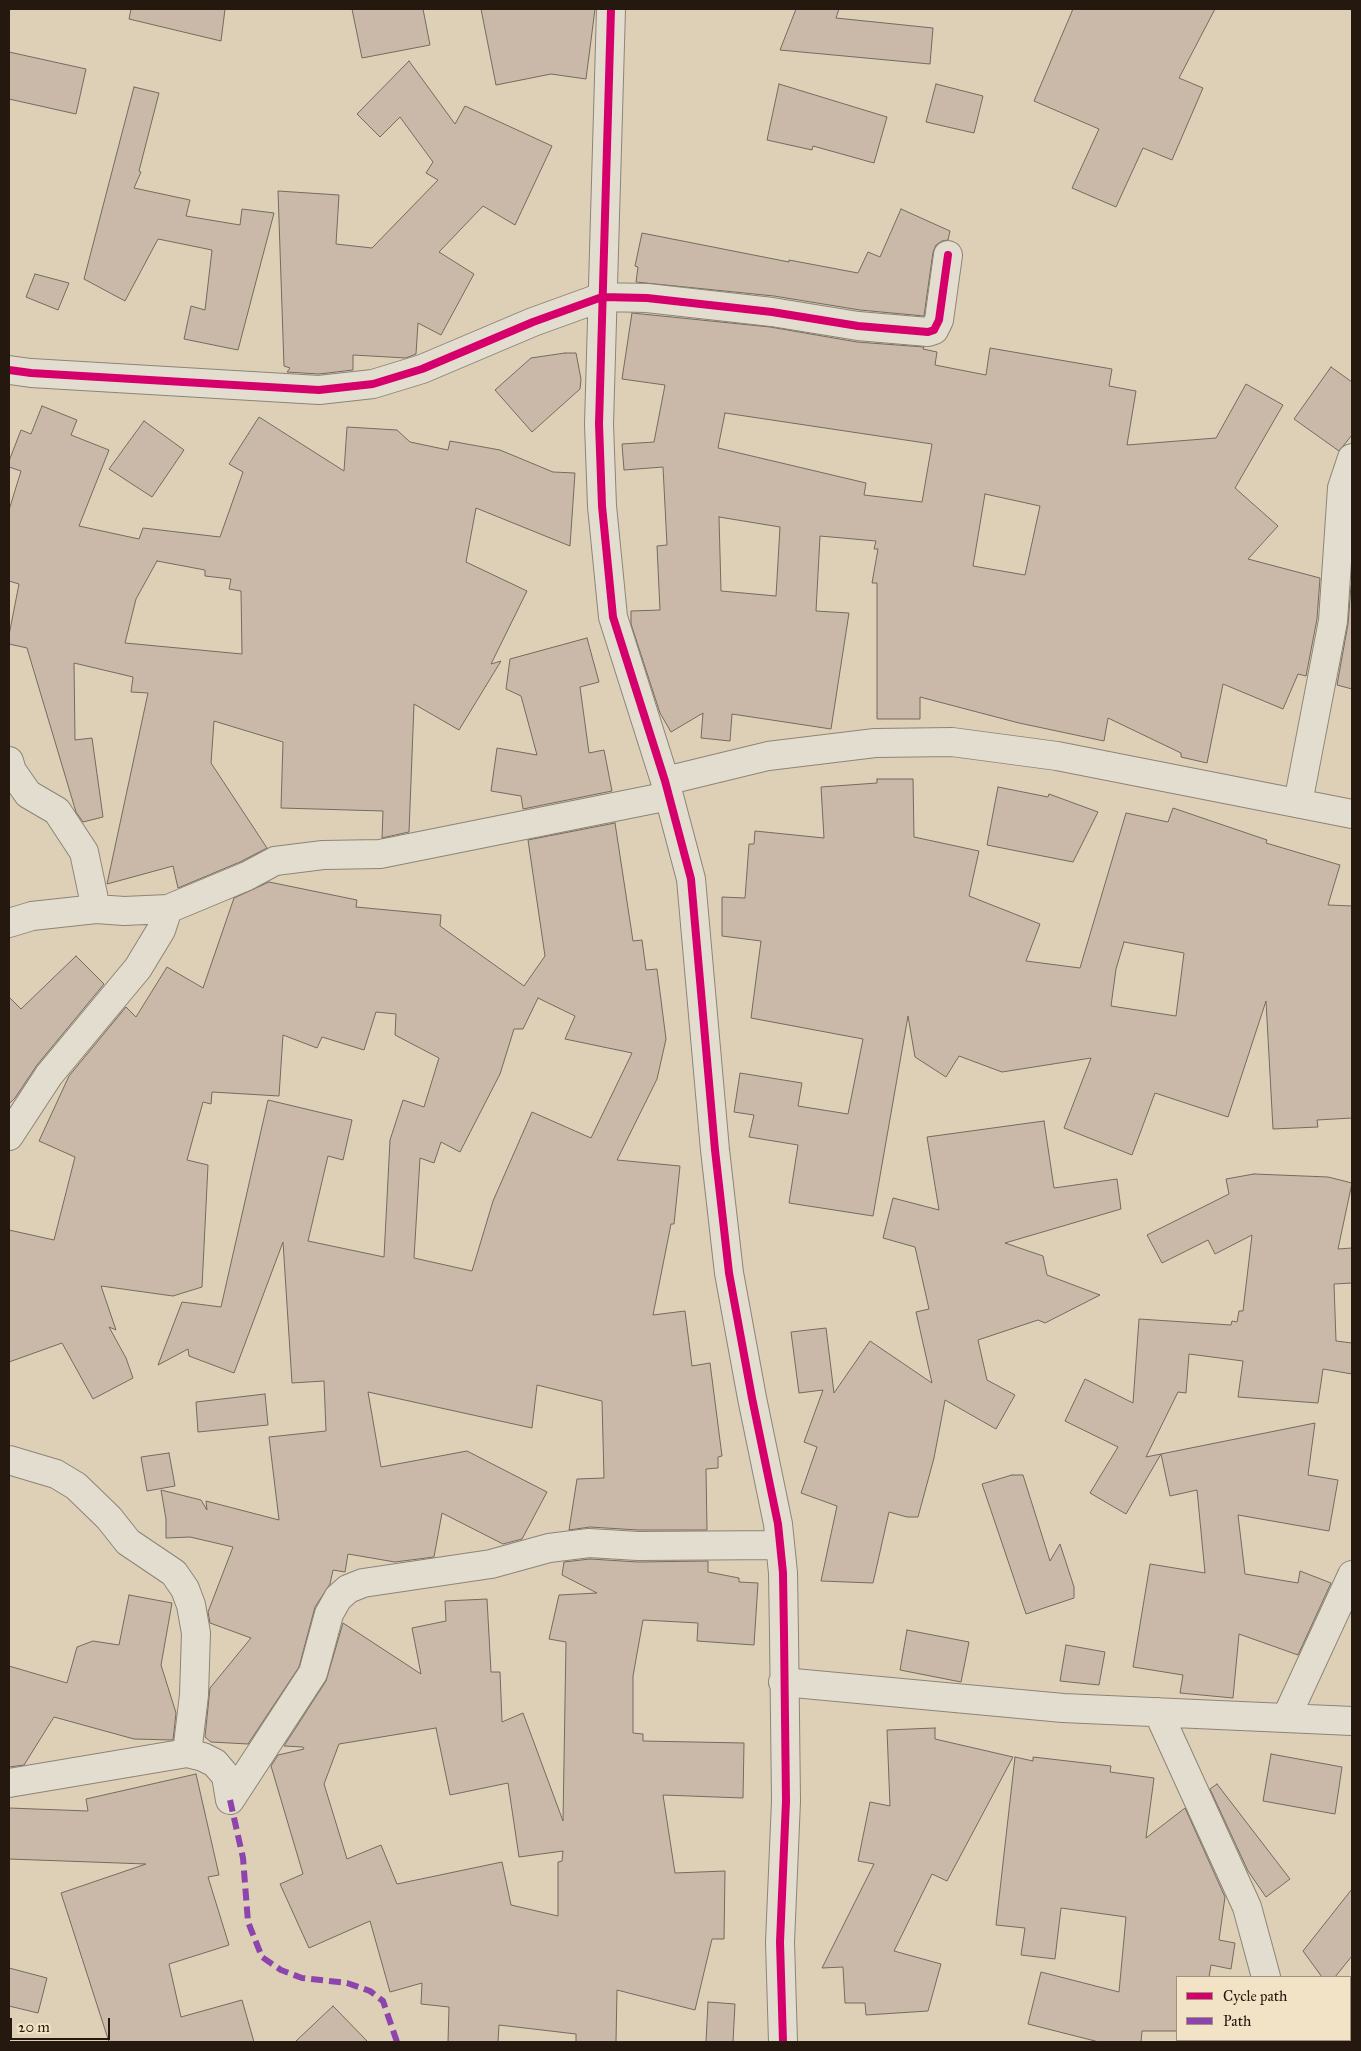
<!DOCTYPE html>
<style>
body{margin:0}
#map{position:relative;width:1361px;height:2051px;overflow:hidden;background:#ddd0b7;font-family:"IM FELL Great Primer",serif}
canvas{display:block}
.frame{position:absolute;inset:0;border:10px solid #24180f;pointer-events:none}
.legend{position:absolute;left:1176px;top:1976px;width:175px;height:65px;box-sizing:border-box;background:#f3e3c6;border:1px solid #a0927d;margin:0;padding:6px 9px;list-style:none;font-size:15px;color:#24180f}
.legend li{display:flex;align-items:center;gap:10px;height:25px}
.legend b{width:25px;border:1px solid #a0927d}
.scale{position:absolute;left:10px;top:2018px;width:100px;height:22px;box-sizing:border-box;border:2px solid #24180f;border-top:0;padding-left:6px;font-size:15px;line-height:18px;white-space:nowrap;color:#24180f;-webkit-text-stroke:4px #f3e3c6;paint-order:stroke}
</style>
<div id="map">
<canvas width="1361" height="2051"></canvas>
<div class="frame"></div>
<ul class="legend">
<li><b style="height:6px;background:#d6006c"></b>Cycle path</li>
<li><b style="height:6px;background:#8e44ad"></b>Path</li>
</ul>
<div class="scale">20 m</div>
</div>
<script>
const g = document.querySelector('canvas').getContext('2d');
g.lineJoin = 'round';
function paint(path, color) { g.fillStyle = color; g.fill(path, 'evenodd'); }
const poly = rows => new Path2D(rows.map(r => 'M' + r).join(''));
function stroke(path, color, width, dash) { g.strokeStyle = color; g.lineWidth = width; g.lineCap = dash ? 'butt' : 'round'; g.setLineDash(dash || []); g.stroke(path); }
const building = poly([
 [131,9,225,9,221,41,129,19,131,9],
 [352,9,423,9,430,45,362,58,352,9],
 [481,9,595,9,586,79,551,74,496,85,481,9],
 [796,9,839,9,836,18,933,28,930,64,780,50,796,9],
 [1073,9,1215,9,1179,78,1203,88,1172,160,1143,148,1116,207,1072,188,1099,129,1034,101,1073,9],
 [9,52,86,69,76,114,9,99,9,52],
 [409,61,455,124,465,106,552,146,515,225,483,206,439,252,474,274,441,335,418,323,416,354,406,358,353,355,353,370,319,374,287,372,290,368,284,366,278,191,339,195,336,244,372,248,438,180,426,173,433,162,400,117,380,137,357,114,409,61],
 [779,84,887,117,874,163,813,146,812,150,767,140,779,84],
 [936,84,983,96,974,133,926,122,936,84],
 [134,87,159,93,139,171,141,172,134,188,190,200,186,216,240,225,242,209,274,213,238,350,184,339,191,306,205,310,212,250,158,239,125,301,84,279,134,87],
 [901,209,950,231,948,240,942,241,936,245,933,252,924,316,860,310,774,296,636,282,638,267,635,266,642,233,789,262,789,260,858,273,868,252,880,257,901,209],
 [35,274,69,283,58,310,26,297,35,274],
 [632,313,770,327,857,342,924,347,923,349,937,352,935,365,986,375,990,348,1112,369,1109,386,1136,391,1127,445,1216,438,1246,384,1283,405,1235,488,1278,526,1248,559,1320,578,1317,619,1306,676,1298,674,1283,709,1223,684,1207,763,1181,757,1181,753,1108,718,1104,741,1019,723,920,697,920,719,877,719,877,583,872,583,878,549,874,549,876,541,820,536,816,611,849,613,831,729,732,714,730,741,701,738,703,713,671,732,660,713,631,624,631,611,660,610,657,546,667,545,663,467,624,470,622,444,654,442,665,385,622,379,632,313],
 [725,413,932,444,922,502,864,495,866,483,718,448,725,413],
 [985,494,1040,506,1025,575,973,566,985,494],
 [719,517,780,527,776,596,721,591,719,517],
 [565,353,576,353,581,379,580,389,532,432,495,390,531,358,565,353],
 [1331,367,1352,382,1352,435,1339,451,1294,419,1331,367],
 [42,406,77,420,71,435,109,450,79,526,139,539,143,528,220,537,243,472,229,464,259,417,344,471,347,427,397,430,410,442,448,450,450,441,500,450,553,472,575,473,570,546,476,508,466,562,527,591,491,664,501,661,459,730,414,704,409,832,382,838,383,811,281,808,283,742,214,721,211,763,267,848,240,862,178,888,173,866,107,884,148,693,131,692,133,677,74,663,75,740,92,738,103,817,83,822,76,812,27,648,9,644,9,635,19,584,9,581,9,510,21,471,9,467,9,461,21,430,31,434,42,406],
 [157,561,205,570,205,576,231,579,229,589,241,591,242,654,125,643,136,599,157,561],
 [144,421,184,450,152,497,109,469,144,421],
 [1351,586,1352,586,1352,689,1337,685,1348,624,1351,586],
 [587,638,599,682,580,687,589,753,604,750,612,791,523,809,521,796,491,791,497,748,537,755,521,696,506,689,510,659,587,638],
 [877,779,913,779,914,837,979,851,969,896,1040,924,1026,961,1080,968,1126,813,1168,822,1173,808,1267,840,1266,843,1340,865,1328,905,1352,906,1352,1118,1317,1120,1318,1127,1273,1129,1266,1001,1228,1117,1155,1093,1132,1155,1064,1128,1091,1058,1002,1072,959,1056,946,1077,915,1057,908,1016,873,1216,789,1203,798,1145,749,1137,754,1115,734,1112,740,1073,802,1083,798,1106,848,1114,863,1039,751,1018,761,941,722,936,722,897,745,898,749,844,754,844,755,831,824,838,821,787,877,783,877,779],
 [1124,942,1184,953,1176,1016,1111,1006,1116,969,1124,942],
 [998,787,1048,797,1049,794,1098,812,1073,862,987,845,998,787],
 [615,823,633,941,642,940,646,970,657,969,666,1039,657,1079,617,1160,680,1166,674,1224,671,1224,653,1315,685,1311,692,1366,710,1363,722,1456,718,1457,718,1468,706,1469,707,1530,638,1530,590,1527,569,1530,577,1479,604,1478,602,1401,537,1385,532,1428,368,1392,381,1467,467,1451,547,1492,522,1539,503,1544,442,1513,434,1557,395,1562,348,1554,345,1572,333,1570,330,1584,315,1607,299,1667,248,1744,211,1742,205,1737,210,1688,251,1638,210,1623,208,1612,233,1547,190,1537,166,1538,166,1519,161,1490,201,1500,207,1510,206,1501,279,1520,269,1437,326,1431,324,1381,292,1383,283,1242,234,1373,189,1356,188,1349,158,1365,182,1302,221,1307,268,1100,352,1120,343,1160,328,1156,308,1241,384,1257,390,1140,403,1100,424,1107,439,1058,395,1035,396,1014,376,1012,364,1050,322,1037,317,1048,283,1035,279,1096,212,1092,211,1104,203,1102,187,1160,208,1165,202,1287,173,1296,101,1286,116,1330,109,1327,126,1358,133,1378,93,1399,62,1343,9,1362,9,1230,54,1240,75,1157,39,1141,69,1076,126,1007,136,1017,167,967,203,988,234,898,269,882,357,900,356,907,441,915,440,926,524,986,545,956,528,840,615,823],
 [538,998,575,1016,565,1039,632,1053,591,1138,532,1112,493,1201,472,1271,414,1258,420,1158,434,1163,441,1142,460,1152,500,1074,514,1029,523,1029,538,998],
 [76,956,104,984,37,1065,15,1098,9,1104,9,997,21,1009,76,956],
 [1044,1121,1054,1188,1117,1179,1121,1209,1005,1243,1043,1256,1047,1275,1100,1295,1045,1323,1038,1320,978,1340,987,1380,1015,1395,996,1429,945,1400,934,1458,918,1517,907,1517,889,1512,873,1583,821,1581,837,1506,801,1493,817,1447,804,1442,823,1390,799,1393,791,1332,826,1328,834,1393,870,1341,932,1383,916,1312,929,1309,915,1247,883,1238,893,1198,939,1210,927,1137,1044,1121],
 [1254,1174,1328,1177,1352,1183,1338,1249,1352,1248,1352,1283,1334,1284,1336,1341,1352,1343,1352,1374,1323,1369,1318,1403,1238,1397,1243,1361,1189,1354,1186,1393,1178,1392,1146,1457,1315,1423,1308,1475,1338,1480,1329,1531,1238,1515,1245,1574,1298,1583,1300,1571,1331,1583,1298,1655,1239,1634,1233,1698,1180,1693,1183,1675,1133,1667,1150,1564,1205,1573,1197,1490,1170,1496,1161,1454,1126,1514,1090,1493,1118,1447,1065,1421,1085,1379,1133,1403,1139,1319,1231,1325,1232,1321,1237,1322,1239,1311,1243,1311,1252,1235,1215,1254,1208,1240,1162,1263,1147,1235,1229,1194,1226,1179,1254,1174],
 [265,1394,268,1425,198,1432,196,1402,265,1394],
 [169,1453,175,1486,147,1491,141,1457,169,1453],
 [1012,1475,1023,1475,1050,1561,1060,1544,1074,1587,1074,1598,1026,1614,982,1484,1012,1475],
 [590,1559,638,1562,708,1561,708,1572,739,1578,739,1582,758,1583,754,1645,697,1641,698,1623,643,1620,633,1676,633,1733,643,1734,643,1741,744,1743,743,1798,663,1795,675,1873,725,1871,724,1939,712,1939,695,2010,617,1990,616,2042,576,2042,576,2034,499,2025,498,2042,448,2042,449,2007,421,2004,422,1983,390,1992,370,1921,309,1948,280,1884,303,1874,271,1766,278,1755,304,1749,303,1747,284,1746,326,1681,343,1623,421,1674,412,1628,446,1621,445,1601,487,1599,491,1672,500,1672,502,1722,523,1713,563,1821,566,1642,549,1639,559,1595,597,1593,562,1575,564,1562,590,1559],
 [436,1728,450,1795,508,1783,519,1857,563,1851,562,1861,558,1862,558,1916,511,1905,502,1862,397,1884,381,1845,347,1859,324,1784,339,1744,436,1728],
 [129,1595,172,1603,161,1665,176,1713,173,1740,134,1739,54,1717,24,1765,9,1767,9,1666,67,1683,77,1647,93,1641,119,1645,129,1595],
 [907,1630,969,1642,961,1682,900,1670,907,1630],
 [1066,1645,1105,1652,1099,1685,1060,1681,1066,1645],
 [935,1728,935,1739,1013,1757,947,1881,932,1874,894,1951,941,1964,928,2011,866,2015,865,2003,845,2003,843,1967,822,1968,874,1864,858,1861,870,1802,890,1806,887,1730,935,1728],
 [1271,1754,1342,1767,1335,1814,1263,1801,1271,1754],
 [1015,1757,1033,1761,1033,1757,1111,1766,1110,1772,1154,1778,1146,1838,1185,1808,1225,1897,1219,1940,1235,1943,1231,1969,1211,1965,1209,1977,1177,1977,1177,2031,1142,2031,1141,2042,1099,2042,1028,2024,1041,1972,1119,1992,1126,1917,1061,1908,1055,1959,1021,1955,1025,1928,996,1925,1015,1757],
 [196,1774,219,1875,208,1877,229,1945,169,1964,181,2017,242,2000,254,2042,109,2042,61,1893,146,1864,9,1859,9,1808,88,1811,86,1799,196,1774],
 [1217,1784,1290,1879,1266,1897,1248,1871,1210,1789,1217,1784],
 [1352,1889,1352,1956,1335,1977,1322,1977,1303,1951,1352,1889],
 [9,1968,47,1978,38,2013,9,2006,9,1968],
 [708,2002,735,2004,733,2042,706,2042,708,2002],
 [333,2006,368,2042,295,2042,333,2006]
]);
paint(building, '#cab9a9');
stroke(building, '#736b5e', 1);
const street = poly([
 [611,9,599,424,602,506,613,617,665,781,691,879,715,1150,729,1273,752,1398,778,1524,783,1573,784,1634,786,1801,780,1942,783,2042],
 [9,370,31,373,319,390,373,384,422,369,533,322,602,297,647,298,772,312,858,326,928,332,934,330,939,320,948,255],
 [9,761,12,771,28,794,57,811,84,852,96,909],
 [665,781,768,756,875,743,952,742,1057,756,1352,814],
 [1298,803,1333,621,1342,488,1352,458],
 [9,923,32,916,96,909,124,911,168,909,247,876,275,861,323,855,380,854,669,796],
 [9,1136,49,1075,138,968,161,930,168,909],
 [9,1460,56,1474,76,1486,109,1518,128,1542,174,1573,185,1589,191,1605,196,1633,194,1695,187,1753],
 [783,1682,1063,1708,1352,1721],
 [1158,1712,1247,1907,1266,1977],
 [1286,1718,1352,1575],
 [9,1783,187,1753,203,1757,215,1763,226,1776,230,1800],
 [230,1800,313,1673,329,1614,338,1598,348,1589,363,1583,491,1564,549,1548,589,1543,638,1546,780,1545],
 [1301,2040,1303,2042]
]);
stroke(street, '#8d8476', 30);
stroke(street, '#e3ddd0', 28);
stroke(poly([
 [230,1800,243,1858,248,1922,262,1957,281,1970,302,1978,347,1983,370,1991,383,2001,397,2042]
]), '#8e44ad', 6, [12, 6]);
stroke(poly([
 [611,9,599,424,602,506,613,617,665,781,691,879,715,1150,729,1273,752,1398,778,1524,783,1573,784,1634,786,1801,780,1942,783,2042],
 [9,370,31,373,319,390,373,384,422,369,533,322,602,297,647,298,772,312,858,326,928,332,934,330,939,320,948,255]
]), '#d6006c', 8);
</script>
